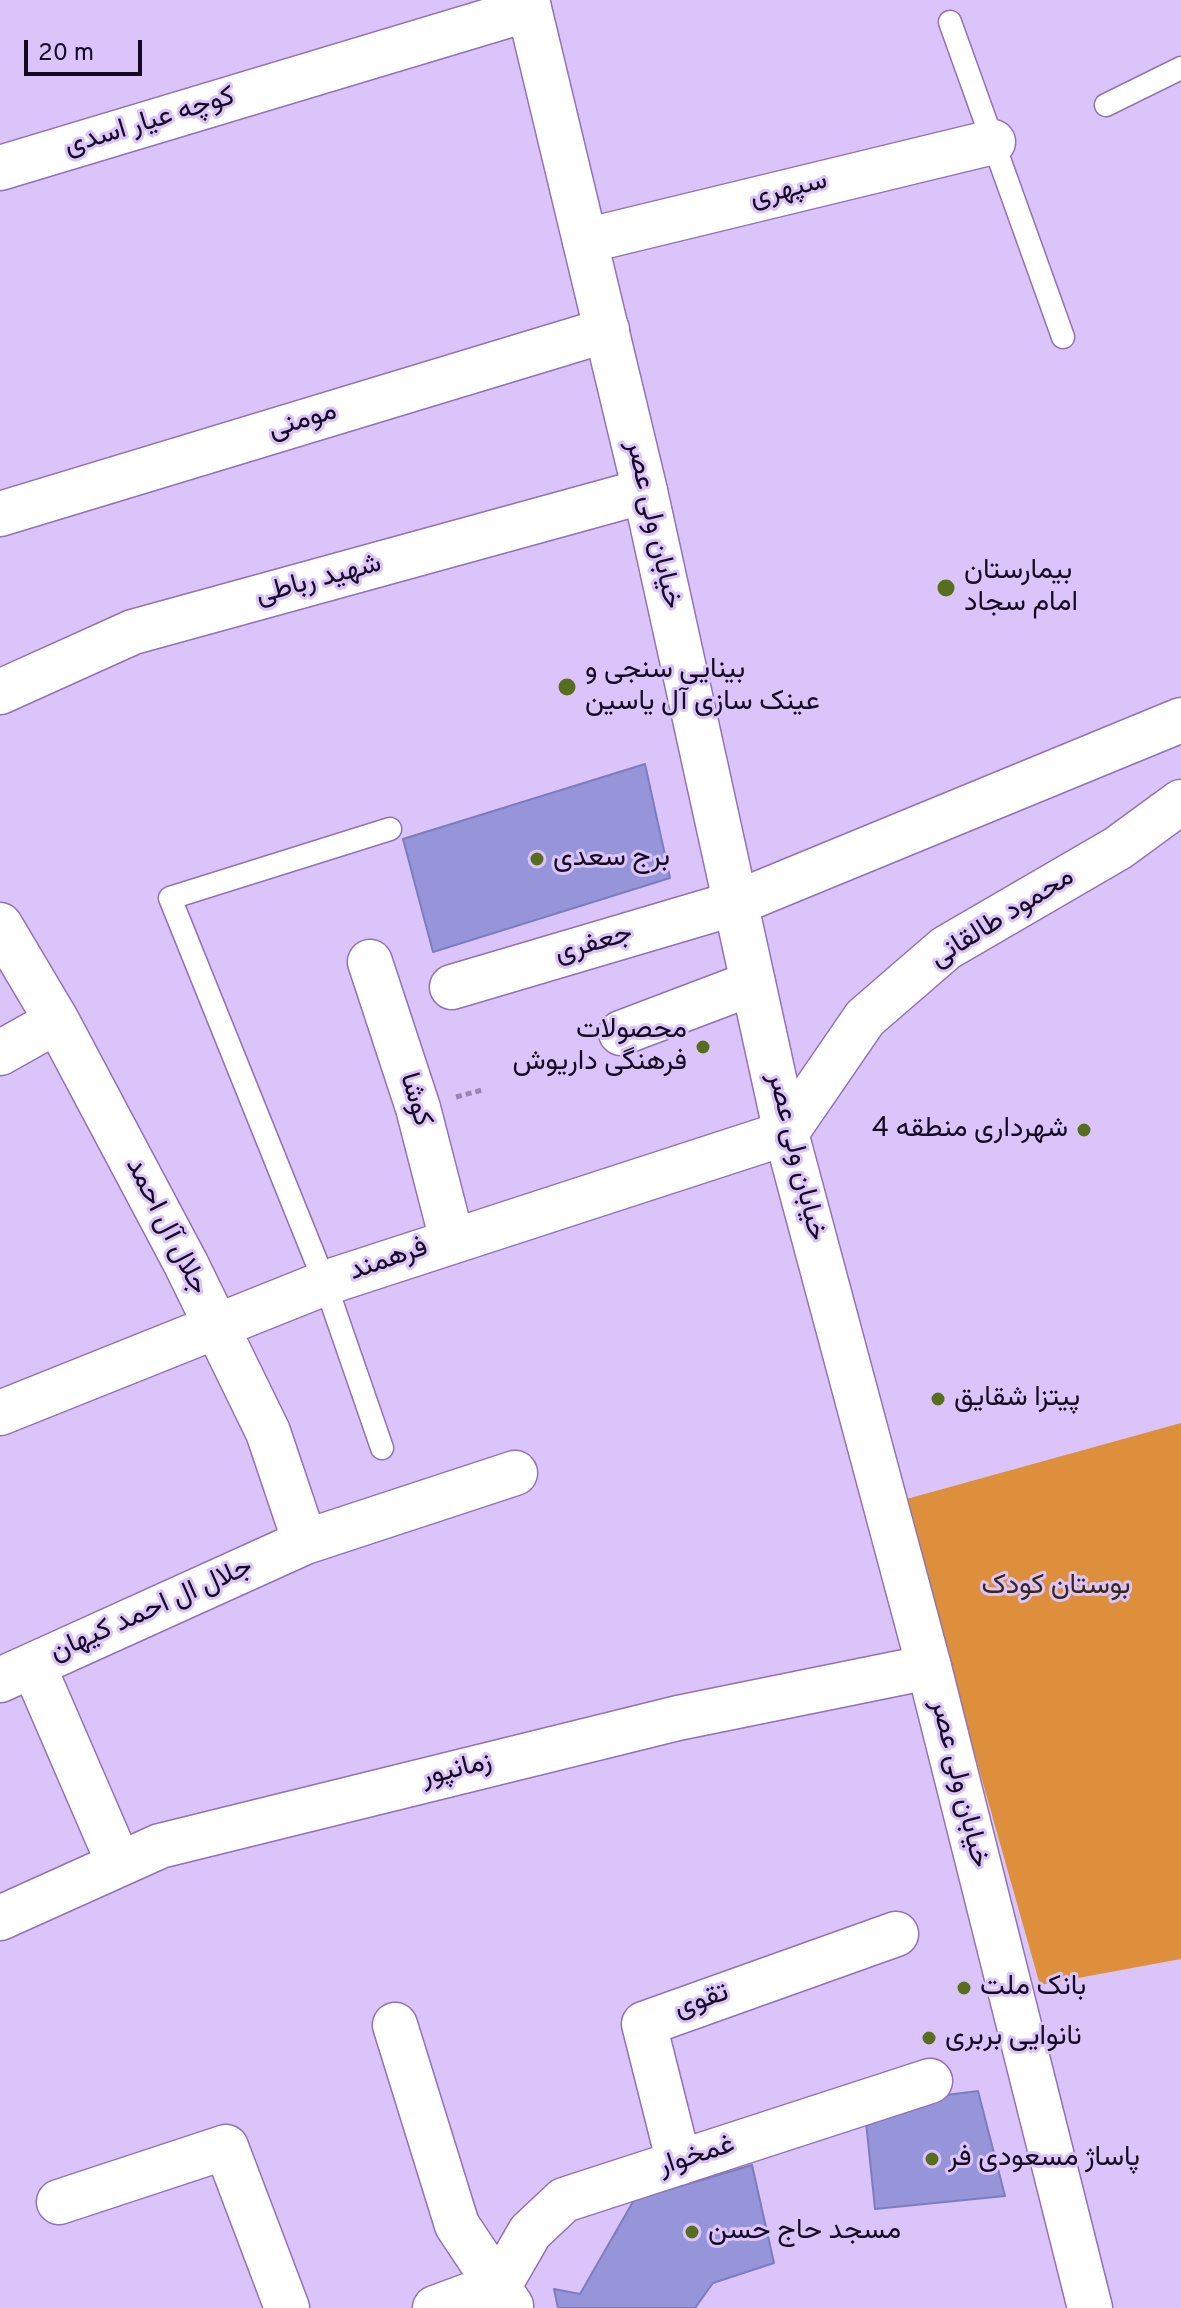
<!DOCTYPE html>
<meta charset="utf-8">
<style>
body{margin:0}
#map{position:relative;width:1181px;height:2308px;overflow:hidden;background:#dbc4fa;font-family:Overpass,sans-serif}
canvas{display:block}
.scale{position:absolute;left:24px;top:40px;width:118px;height:36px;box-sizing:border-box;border:4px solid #160a22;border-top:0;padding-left:10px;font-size:24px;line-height:28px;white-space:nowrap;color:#160a22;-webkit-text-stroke:6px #dbc4fa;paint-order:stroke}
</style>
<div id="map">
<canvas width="1181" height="2308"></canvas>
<div class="scale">20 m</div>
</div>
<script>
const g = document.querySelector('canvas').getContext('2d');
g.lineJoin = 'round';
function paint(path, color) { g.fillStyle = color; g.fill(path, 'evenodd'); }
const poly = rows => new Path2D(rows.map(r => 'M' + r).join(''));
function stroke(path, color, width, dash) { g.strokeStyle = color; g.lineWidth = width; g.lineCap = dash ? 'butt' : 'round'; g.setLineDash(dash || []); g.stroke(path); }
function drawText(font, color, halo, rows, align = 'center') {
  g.font = font + ' Overpass,Vazirmatn,sans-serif'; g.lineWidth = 6; g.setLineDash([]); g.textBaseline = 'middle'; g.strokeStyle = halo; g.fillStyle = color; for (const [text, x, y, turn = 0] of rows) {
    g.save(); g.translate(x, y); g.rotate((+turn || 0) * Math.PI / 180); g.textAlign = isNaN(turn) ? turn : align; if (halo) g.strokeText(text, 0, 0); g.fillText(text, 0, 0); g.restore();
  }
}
paint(poly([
 [1181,1423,1181,1959,1040,1985,903,1500]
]), '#dd8f3c');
const building = poly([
 [645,764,670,878,433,952,403,839,645,764],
 [978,2091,1005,2196,875,2209,866,2122,930,2097,978,2091],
 [752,2165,774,2263,713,2283,695,2308,558,2308,554,2289,580,2294,634,2200,752,2165]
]);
paint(building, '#9695d9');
stroke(building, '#7e7cbe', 2);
const lane = poly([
 [950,22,1063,337],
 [1106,105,1181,68],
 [382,1448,325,1283,170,898,390,829]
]);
const street = poly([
 [0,168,529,9],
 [585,241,993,142],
 [0,514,607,330],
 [0,692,133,632,645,491],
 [0,925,57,1021,186,1264,268,1432,305,1542],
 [370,962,418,1108,452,1240],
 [452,987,736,903],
 [621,1033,753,983],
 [0,1053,57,1021],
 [0,1413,325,1283,786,1133],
 [33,1665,119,1864],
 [0,1680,305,1542,515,1473],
 [0,1918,160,1846,678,1718,929,1667],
 [395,2025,457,2225,511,2306],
 [679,2163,644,2024,896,1934],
 [59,2202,226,2147,287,2308],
 [500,2284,530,2232,564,2200,930,2081],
 [435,2308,500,2284]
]);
const secondary = poly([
 [736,903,1181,720],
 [786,1133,865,1018,946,948,1118,848,1181,802]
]);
const primary = poly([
 [527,0,645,491,786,1133,929,1667,1090,2308]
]);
stroke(lane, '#9073b3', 25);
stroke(street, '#9073b3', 47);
stroke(secondary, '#9073b3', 47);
stroke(primary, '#9073b3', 47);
stroke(poly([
 [456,1097,482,1090]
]), '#9986b2', 5, [6, 4]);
stroke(lane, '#fff', 22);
stroke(street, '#fff', 44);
stroke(secondary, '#fff', 44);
stroke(primary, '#fff', 44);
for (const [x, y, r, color] of [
 [946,588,10,"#576e1e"],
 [567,687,10,"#576e1e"],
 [537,859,8,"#576e1e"],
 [703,1047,8,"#576e1e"],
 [1084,1130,8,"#576e1e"],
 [938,1399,8,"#576e1e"],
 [964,1988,8,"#576e1e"],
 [929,2038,8,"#576e1e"],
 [932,2159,8,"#576e1e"],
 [692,2232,8,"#576e1e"]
]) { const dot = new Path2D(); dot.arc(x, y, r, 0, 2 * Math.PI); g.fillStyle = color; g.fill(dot); stroke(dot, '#dbc4fa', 3); }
drawText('28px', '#160a22', '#dbc4fa', [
 ["کوچه عیار اسدی",150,123,-17],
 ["سپهری",789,191,-14],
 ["مومنی",303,422,-17],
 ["خیابان ولی عصر",652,525,77],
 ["شهید رباطی",319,581,-15],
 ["محمود طالقانی",1003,919,-32],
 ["جعفری",594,945,-16],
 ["کوشا",414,1100,73],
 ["خیابان ولی عصر",795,1157,76],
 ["جلال آل احمد",165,1227,63],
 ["فرهمند",389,1261,-19],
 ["جلال ال احمد کیهان",152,1611,-24],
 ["زمانپور",457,1771,-14],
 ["خیابان ولی عصر",958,1784,76],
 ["تقوی",702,2002,-19],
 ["غمخوار",697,2157,-18]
]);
drawText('28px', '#160a22', '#dbc4fa', [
 ["بیمارستان",964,572],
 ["امام سجاد",964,604],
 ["بینایی سنجی و",585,671],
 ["عینک سازی آل یاسین",585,703],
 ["برج سعدی",553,859],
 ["محصولات",687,1031,"right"],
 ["فرهنگی داریوش",687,1063,"right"],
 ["شهرداری منطقه 4",1068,1130,"right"],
 ["پیتزا شقایق",954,1399],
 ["بانک ملت",980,1988],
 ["نانوایی بربری",945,2038],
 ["پاساژ مسعودی فر",948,2159],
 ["مسجد حاج حسن",708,2232]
], 'left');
drawText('28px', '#3a2716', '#dbc4fa', [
 ["بوستان کودک",1056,1587]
]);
</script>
